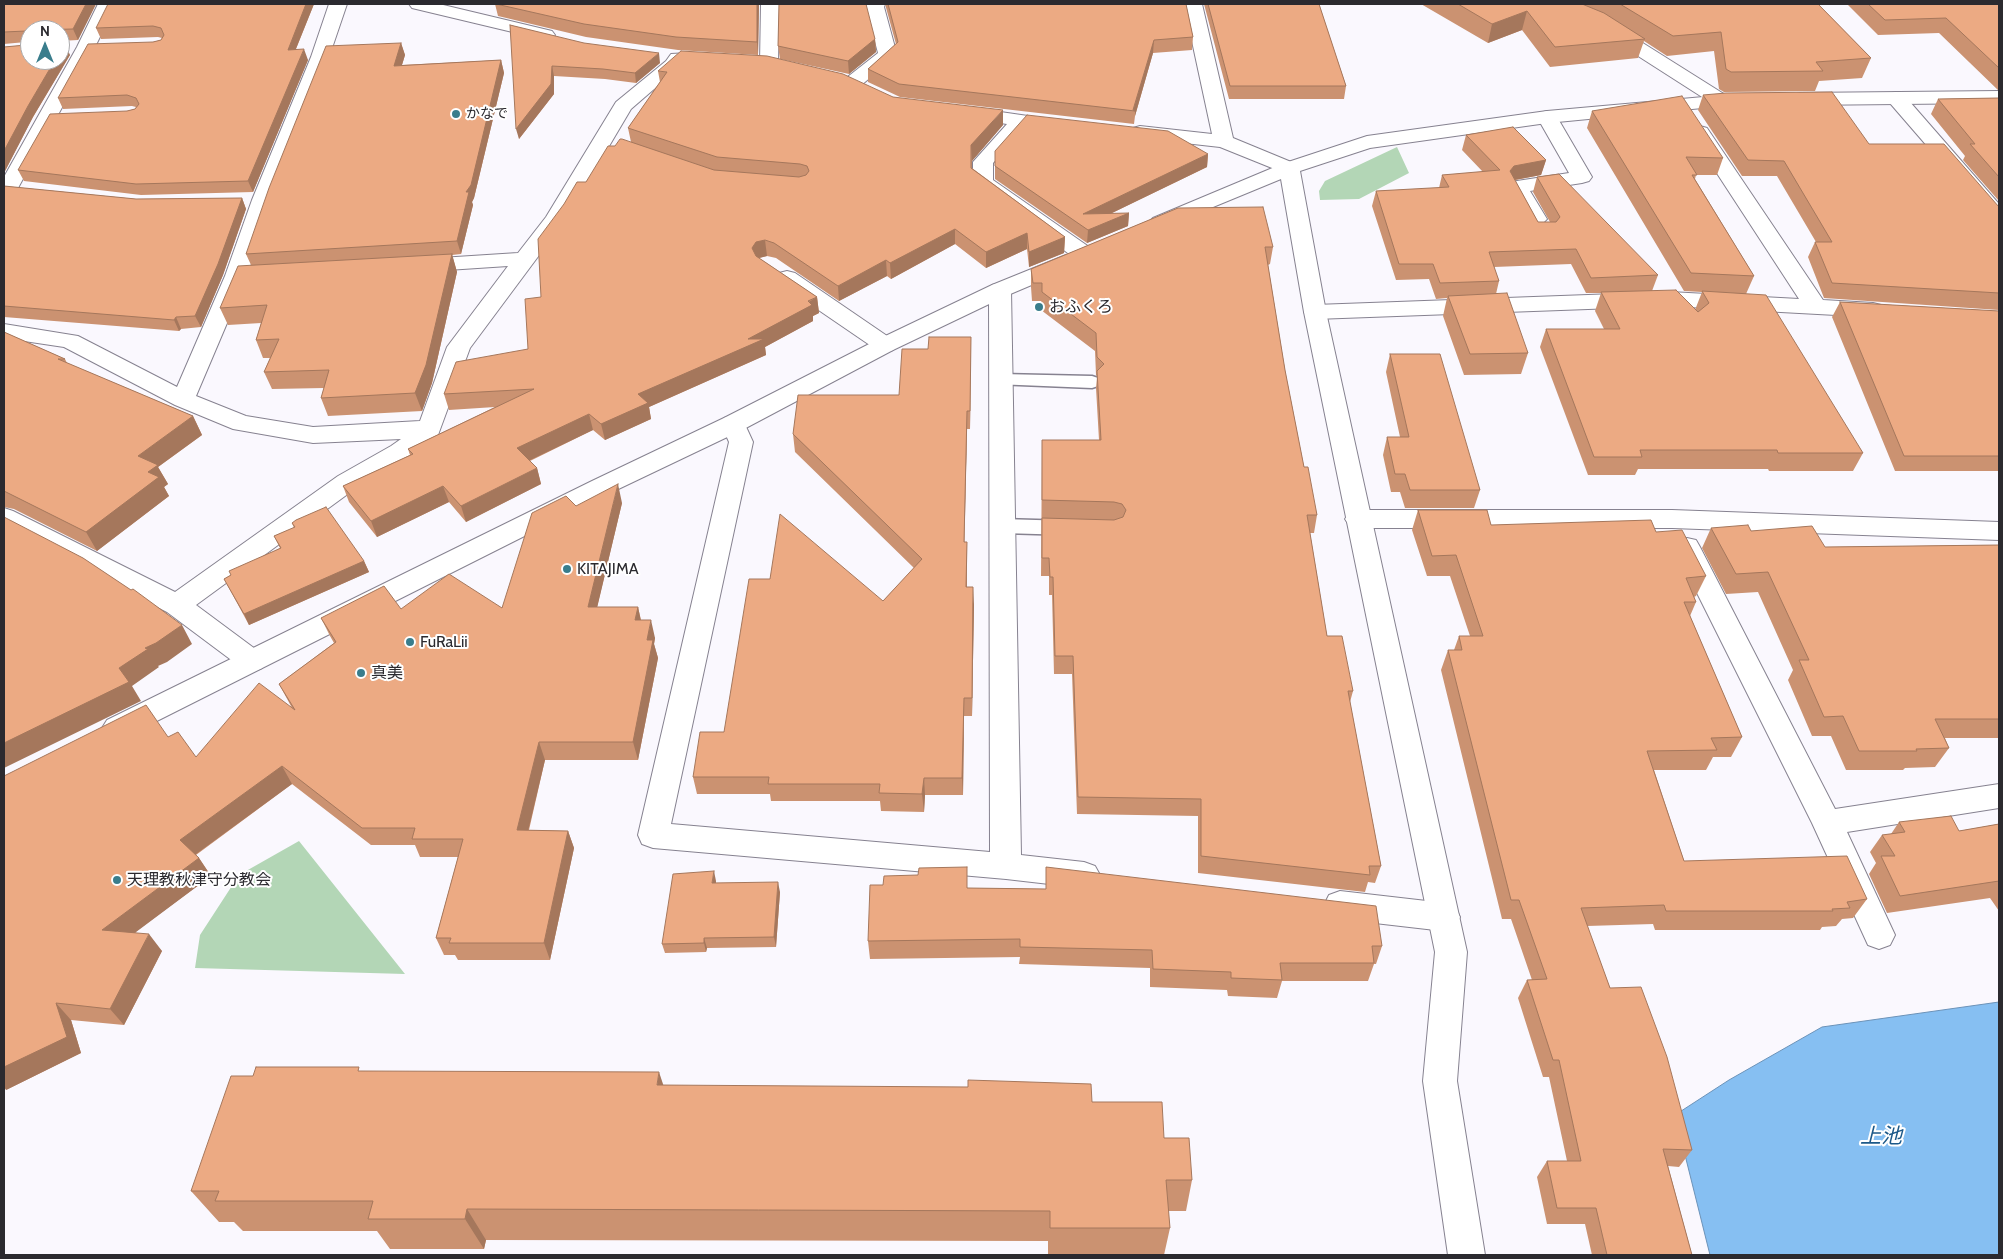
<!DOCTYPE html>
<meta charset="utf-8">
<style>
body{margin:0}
#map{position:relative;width:2003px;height:1259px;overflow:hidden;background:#faf8fe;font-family:Cabin,sans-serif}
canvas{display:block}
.frame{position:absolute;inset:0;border:5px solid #2b2a2f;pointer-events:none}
.north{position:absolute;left:20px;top:20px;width:50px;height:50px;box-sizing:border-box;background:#fff;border:1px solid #aaaaac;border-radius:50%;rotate:0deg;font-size:14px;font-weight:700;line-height:20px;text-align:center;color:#2b2a2f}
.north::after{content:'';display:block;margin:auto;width:18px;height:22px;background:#397d8c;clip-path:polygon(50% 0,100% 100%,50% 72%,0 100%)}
</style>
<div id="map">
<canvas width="2003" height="1259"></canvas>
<div class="frame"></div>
<div class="north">N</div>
</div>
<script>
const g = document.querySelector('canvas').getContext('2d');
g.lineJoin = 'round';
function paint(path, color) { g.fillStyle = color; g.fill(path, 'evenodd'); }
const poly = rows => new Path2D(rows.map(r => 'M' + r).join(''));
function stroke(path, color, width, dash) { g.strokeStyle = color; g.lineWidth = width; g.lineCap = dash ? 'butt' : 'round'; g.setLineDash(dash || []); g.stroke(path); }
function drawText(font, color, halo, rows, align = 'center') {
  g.font = font + ' Cabin,"Noto Sans JP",sans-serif'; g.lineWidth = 4; g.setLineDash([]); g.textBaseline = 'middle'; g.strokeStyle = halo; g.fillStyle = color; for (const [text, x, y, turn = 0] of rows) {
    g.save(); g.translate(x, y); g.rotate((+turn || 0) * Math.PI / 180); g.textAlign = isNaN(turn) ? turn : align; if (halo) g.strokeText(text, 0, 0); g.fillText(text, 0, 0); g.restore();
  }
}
paint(poly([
 [1397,147,1409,173,1359,199,1320,200,1319,191,1325,181],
 [299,841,405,974,195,968,200,935,239,875]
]), '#b3d6b6');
const water = poly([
 [1999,1002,1999,1255,1710,1255,1675,1115,1729,1080,1822,1027,1999,1002]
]);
paint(water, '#86bff2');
stroke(water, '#6b92b8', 1);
const service = poly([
 [1001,374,1092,376,1098,378,1101,382,1098,386,1092,388,995,384,992,380,995,376,1001,374],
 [1002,519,1070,521,1077,523,1080,528,1077,533,1070,535,1002,533,995,531,992,526,995,521,1002,519]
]);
const minor = poly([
 [98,4,116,4,95,47,18,188,15,192,4,193,4,177,77,47,98,4],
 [329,4,347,4,329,57,272,200,247,276,196,396,246,416,313,427,420,421,447,347,508,266,417,272,409,270,406,265,409,260,518,253,546,217,616,102,666,61,671,54,689,53,696,55,698,59,696,63,683,64,631,109,566,219,470,348,438,435,409,458,356,488,196,605,262,654,266,661,262,668,252,672,242,668,167,612,4,528,4,508,13,511,175,592,338,476,391,446,401,439,313,443,233,429,175,405,64,347,4,338,4,324,78,336,177,387,225,276,252,200,311,57,329,4],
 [409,4,439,4,552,31,555,35,552,39,546,40,412,8,409,4],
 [761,4,779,4,778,63,776,67,769,69,762,67,760,63,761,4],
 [867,4,885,4,884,7,897,55,859,87,852,89,845,87,842,83,845,79,878,53,866,7,867,4],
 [1184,4,1202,4,1233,138,1296,164,1299,168,1296,172,1289,174,1282,172,1220,147,1140,138,1133,136,1130,132,1133,128,1140,126,1212,134,1184,4],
 [1544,4,1567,4,1611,23,1727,96,1730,100,1727,104,1720,106,1713,104,1599,31,1547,8,1544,4],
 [1896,92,1903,94,1999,204,1999,223,1992,221,1889,102,1886,98,1889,94,1896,92],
 [966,107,1028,116,1031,120,1028,124,993,163,993,180,1092,249,1095,254,1092,259,1084,261,1076,259,976,186,973,182,973,162,1007,124,959,117,956,113,959,109,966,107],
 [1547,111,1554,113,1557,117,1592,177,1589,181,1582,183,1530,191,1547,219,1543,223,1536,225,1529,223,1507,187,1510,183,1517,181,1569,173,1537,117,1540,113,1547,111],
 [1700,126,1707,128,1823,300,1873,303,1881,305,1884,310,1881,315,1873,317,1670,306,1315,319,1307,317,1304,312,1307,307,1315,305,1670,292,1799,299,1690,132,1693,128,1700,126],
 [787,271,795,273,893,340,897,345,893,350,885,352,877,350,779,283,776,278,779,273,787,271],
 [1000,283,1008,285,1011,290,1021,855,1084,862,1095,866,1100,875,1095,884,1084,888,1006,879,653,848,642,844,638,835,729,442,721,424,724,418,733,416,742,418,753,442,671,824,990,852,989,290,992,285,1000,283],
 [1358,510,1672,510,1999,522,1999,540,1672,528,1358,528,1349,525,1345,519,1349,513,1358,510],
 [1687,538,1696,540,1700,547,1835,809,1999,784,1999,808,1847,832,1895,935,1890,945,1879,949,1868,945,1812,823,1674,547,1678,540,1687,538],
 [1340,891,1444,903,1455,907,1460,917,1455,927,1444,931,1340,919,1329,915,1324,905,1329,895,1340,891]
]);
const tertiary = poly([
 [1999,91,1999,103,1800,105,1793,103,1790,99,1793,95,1800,93,1999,91],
 [1737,94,1744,96,1747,100,1744,104,1547,123,1370,148,1300,171,1326,312,1467,952,1457,1081,1485,1255,1448,1255,1423,1081,1435,952,1304,312,1281,179,1167,226,1160,228,1153,226,1149,222,1153,218,1282,164,1367,136,1547,111,1737,94],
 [1066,255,1074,257,1077,262,1074,267,1008,295,893,350,742,430,610,493,127,736,117,739,107,736,102,728,107,720,592,481,724,418,877,340,992,285,1066,255]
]);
stroke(service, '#868290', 3);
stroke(minor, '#868290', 2);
stroke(tertiary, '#868290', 2);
paint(service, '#fff');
paint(minor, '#fff');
paint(tertiary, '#fff');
paint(poly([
 [4,4,96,4,78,40,60,41,60,30,30,30,70,55,33,117,4,173,4,47,26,45,26,42,4,44],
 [314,4,296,49,308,60,253,192,141,195,24,181,18,170,127,111,135,109,136,107,132,106,63,109,58,98,153,42,161,40,162,38,158,37,101,39,96,28],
 [495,4,759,4,758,55,678,50,586,37,498,16],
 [885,4,1186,4,1193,37,1192,50,1153,53,1135,116,1134,124,900,97,868,82,868,69,896,44],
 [1204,4,1319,4,1346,86,1344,99,1229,99],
 [1421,4,1818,4,1871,58,1862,78,1819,81,1815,91,1724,92,1719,89,1714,51,1667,56,1644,41,1638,58,1550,67,1522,30,1488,43],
 [1847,4,1999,4,1999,91,1939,33,1878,35],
 [510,25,660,63,636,83,605,79,554,76,554,94,519,139],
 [875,39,876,52,849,74,780,59,778,46],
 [401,43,405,55,402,65,501,60,504,73,474,198,472,202,473,205,461,254,452,255,457,272,432,383,422,411,328,416,321,398,324,388,272,389,264,372,270,358,263,358,256,340,261,323,228,325,220,308,251,265,246,254],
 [658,71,893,97,1003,125,972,161,972,168,1065,237,1064,253,1029,267,1027,249,986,268,955,244,891,279,887,276,839,301,776,258,767,256,759,258,817,297,819,313,813,316,813,321,765,347,766,355,649,407,651,419,605,440,593,430,530,461,537,468,541,484,466,522,449,502,377,537,349,502,343,486,410,455,408,449,495,407,449,410,444,394,528,349,541,297,586,182,615,146,631,142,628,128,660,82],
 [1703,95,1869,144,1999,207,1999,310,1824,298,1808,257,1815,242,1816,242,1777,176,1742,176,1698,110],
 [1999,98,1999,201,1963,160,1965,156,1931,114,1938,99],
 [1592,111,1723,158,1717,175,1696,175,1695,179,1754,276,1746,294,1863,453,1853,471,1769,471,1768,469,1638,469,1635,475,1588,475,1540,347,1546,329,1604,329,1595,311,1601,293,1586,293,1571,264,1494,267,1499,281,1496,294,1528,353,1521,374,1464,375,1443,316,1447,298,1436,299,1429,279,1396,280,1372,206,1376,191,1439,188,1442,175,1483,172,1462,150,1466,135,1546,160,1541,175,1515,180,1538,222,1550,222,1533,192,1537,177,1658,275,1652,291,1695,310,1702,292,1684,291,1587,128],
 [995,151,1208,154,1207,167,1110,214,1129,213,1128,226,1087,243,995,179],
 [4,186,136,199,242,198,246,209,223,275,201,327,181,329,179,331,4,317],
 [1178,208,1273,247,1270,264,1268,265,1285,370,1304,467,1317,515,1314,533,1310,533,1327,636,1353,691,1350,702,1381,866,1375,883,1368,882,1365,892,1198,873,1198,816,1077,814,1072,674,1054,674,1052,595,1049,595,1049,576,1041,576,1042,440,1099,440,1096,388,1097,377,1096,375,1095,351,1041,310,1041,301,1032,301,1031,287,1031,269],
 [1840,302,1999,311,1999,471,1895,471,1832,317],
 [4,332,65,359,67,363,193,416,202,435,158,467,168,484,164,487,169,496,97,551,14,509,4,507],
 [971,337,970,429,967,429,964,542,967,542,967,587,974,605,972,716,964,716,963,795,925,795,924,812,881,811,880,801,771,801,770,794,697,794,693,777,724,732,883,601,914,568,795,452,793,434,899,395,928,349],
 [1390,354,1480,490,1474,508,1405,508,1400,492,1391,492,1383,455,1387,437,1400,437,1386,372],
 [622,503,597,607,638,607,641,620,655,638,654,644,658,658,638,760,545,760,529,830,568,831,574,848,550,960,458,960,455,955,444,955,436,938,458,857,420,857,415,845,371,845,292,784,196,855,199,858,211,876,135,932,162,951,124,1025,71,1020,81,1053,6,1090,168,737,196,757,292,708,279,684,334,643,330,636,321,618,401,609,502,608,576,506],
 [1418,510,1491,525,1656,532,1706,576,1696,596,1694,597,1696,602,1690,616,1742,737,1731,757,1713,757,1706,770,1654,770,1684,861,1867,899,1853,918,1842,919,1836,926,1822,927,1820,930,1655,930,1653,924,1587,926,1610,988,1692,1150,1679,1167,1668,1166,1692,1255,1592,1255,1585,1224,1547,1224,1537,1177,1547,1161,1567,1161,1549,1077,1543,1077,1518,998,1527,980,1532,980,1511,919,1502,919,1441,670,1448,650,1454,650,1459,636,1470,636,1450,576,1427,576,1412,530],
 [292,523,364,561,369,572,249,625,224,579,231,575,280,548,274,536,294,528],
 [1711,528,1751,531,1825,547,1999,545,1999,738,1945,738,1949,748,1935,767,1905,768,1903,770,1846,770,1831,736,1812,736,1788,680,1793,670,1758,592,1726,594,1702,548],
 [1899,822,1959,831,1999,824,1999,911,1990,898,1887,913,1869,874,1876,863,1870,852,1882,835,1891,834],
 [1046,867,1382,946,1376,964,1374,964,1368,981,1282,981,1277,998,1228,996,1227,990,1150,987,1150,968,1019,964,1020,957,870,959,868,941,883,885,918,875,968,888,1046,889],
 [716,881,716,883,780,892,776,947,707,948,706,952,665,953,662,944],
 [361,1071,663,1085,1092,1102,1164,1138,1192,1180,1186,1211,1168,1211,1170,1228,1164,1255,1048,1255,1048,1241,486,1240,484,1249,390,1249,377,1231,243,1231,234,1222,219,1222,191,1191]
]), '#cb9271');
paint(poly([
 [86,4,96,4,78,40,73,29],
 [306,4,314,4,291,61,288,50],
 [757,4,759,4,758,55,757,42],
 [1527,11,1522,30,1488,43,1492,24],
 [875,39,876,52,849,74,848,61],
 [1154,40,1153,53,1135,116,1135,111,1133,111],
 [401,43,405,55,398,78,394,66],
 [65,44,70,55,33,117,4,173,4,151,28,106,55,60,60,60,60,52],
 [304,49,308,60,253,192,248,181],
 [659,53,660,63,636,83,635,73],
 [501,60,504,73,474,198,472,202,473,205,461,254,457,241,466,192],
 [552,66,554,76,554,94,519,139,516,129],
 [1003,110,1003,125,972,161,971,145],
 [1208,154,1207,167,1083,227,1083,214],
 [1546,160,1541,175,1509,181,1510,171,1514,166],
 [242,198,246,209,223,275,201,327,195,316],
 [1129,213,1128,226,1087,243,1088,230],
 [955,229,955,244,891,279,890,263],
 [1027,233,1027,249,986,268,986,252],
 [1065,237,1064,253,1029,267,1029,252],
 [765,240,767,256,759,258,754,264,752,248,756,242],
 [452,254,457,272,432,383,422,411,415,393],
 [886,260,887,276,839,301,838,286],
 [817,297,819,313,813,316,813,321,765,347,766,355,649,407,651,419,605,440,601,424,638,394,748,339],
 [176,317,181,329,179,331,174,320],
 [971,337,971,355,970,429,970,411],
 [967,411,967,429,964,560,964,542],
 [589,414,593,430,522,464,517,448],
 [193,416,202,435,158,467,168,484,164,487,169,496,97,551,86,532,138,456],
 [537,468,541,484,466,522,461,506],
 [618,484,622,503,593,625,588,607],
 [443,486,449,502,377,537,371,521],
 [967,542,967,560,966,605,966,587],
 [364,561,369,572,249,625,244,614],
 [973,587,974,605,972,716,972,698],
 [638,607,642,626,635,620],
 [651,620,655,638,654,644,658,658,638,760,633,742,647,640],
 [182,625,192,644,167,662,158,666,159,667,132,686,141,701,4,768,4,743,119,668,145,648],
 [964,698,964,716,963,795,962,778],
 [539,742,545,760,524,848,517,830],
 [282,766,292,784,192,857,180,840],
 [924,778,925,795,924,812,922,794],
 [568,831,574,848,550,960,544,943],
 [199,858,211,876,116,947,102,930],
 [714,871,716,881,715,893,712,883],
 [778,882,780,892,776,947,774,937],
 [149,934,162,951,124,1025,110,1009],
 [704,938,707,948,706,952,704,943],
 [56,1003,71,1020,81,1053,6,1090,4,1087,4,1067],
 [659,1072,670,1105,657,1085],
 [467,1209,486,1240,484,1249,465,1219]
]), '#a5775c');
const building = poly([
 [4,4,86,4,73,29,30,30,30,60,55,60,28,106,4,151,4,47,26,45,26,31,4,32,4,4],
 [108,4,306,4,288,50,304,49,248,181,136,184,18,170,50,114,127,111,135,109,139,104,136,98,127,95,58,98,88,44,153,42,161,40,164,35,161,28,153,26,96,28,108,4],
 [496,4,757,4,757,42,676,37,584,24,496,4],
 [779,4,866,4,875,39,848,61,778,46,779,4],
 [888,4,1186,4,1193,37,1154,40,1133,110,1135,111,899,84,868,69,898,42,888,4],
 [1208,4,1319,4,1346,86,1230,86,1208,4],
 [1458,4,1582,4,1604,13,1645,39,1555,47,1527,11,1492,24,1458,4],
 [1620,4,1818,4,1871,58,1816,62,1823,71,1731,72,1726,69,1721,32,1673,36,1620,4],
 [1868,4,1999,4,1999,68,1946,18,1885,20,1868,4],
 [510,25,584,43,659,53,635,73,603,69,552,66,551,84,516,129,510,25],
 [401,43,394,66,501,60,471,185,466,192,469,192,457,241,246,254,269,188,326,46,401,43],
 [60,44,65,44,60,52,60,44],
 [681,51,767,56,843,74,893,97,1003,110,971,145,971,168,1065,237,1029,252,1027,233,986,252,955,229,890,263,886,260,838,286,774,243,765,240,756,242,752,248,756,256,817,297,808,301,812,305,748,339,764,339,638,394,648,403,601,424,589,414,517,448,537,468,461,506,443,486,371,521,343,486,413,454,408,449,534,389,444,394,456,362,528,349,525,299,541,297,538,239,564,204,577,182,586,182,608,146,615,146,620,139,622,139,714,170,799,177,806,175,809,171,807,166,800,164,717,157,628,128,667,72,658,71,681,51],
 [1832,92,1869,144,1944,144,1999,207,1999,293,1832,283,1815,242,1832,242,1784,161,1748,160,1703,95,1726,93,1832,92],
 [1682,96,1723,158,1686,157,1697,175,1692,175,1754,276,1691,273,1592,111,1682,96],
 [1999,98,1999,177,1970,144,1975,144,1938,99,1999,98],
 [1027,115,1168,131,1208,154,1083,214,1129,213,1088,230,995,166,995,151,1027,115],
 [1513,127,1546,160,1514,166,1510,171,1538,222,1556,222,1560,217,1537,177,1559,174,1658,275,1591,278,1576,249,1489,252,1499,281,1440,283,1433,264,1399,264,1376,191,1449,187,1442,175,1500,170,1466,135,1513,127],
 [4,186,136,199,242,198,218,264,195,316,176,317,174,320,4,306,4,186],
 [1263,207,1273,247,1265,247,1285,370,1304,467,1308,467,1317,515,1307,515,1327,636,1342,636,1353,691,1348,691,1381,866,1369,866,1370,875,1201,856,1201,799,1078,797,1073,656,1055,656,1053,577,1050,577,1049,558,1042,558,1042,518,1114,520,1123,517,1126,510,1122,504,1114,502,1042,500,1042,440,1101,440,1097,371,1104,364,1097,357,1096,333,1042,292,1042,283,1033,283,1031,269,1178,208,1263,207],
 [452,254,426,365,415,393,321,398,329,370,264,372,279,339,256,340,267,305,220,308,238,266,452,254],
 [1676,290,1698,312,1709,303,1702,291,1766,295,1863,453,1778,453,1777,450,1640,450,1642,457,1594,457,1546,329,1620,329,1601,292,1676,290],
 [1507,293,1528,353,1470,354,1448,296,1507,293],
 [1840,302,1999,311,1999,456,1904,456,1840,302],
 [4,332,65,359,58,359,193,416,138,456,158,465,148,472,159,477,86,532,4,491,4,332],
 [929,337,971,337,970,411,967,411,964,542,967,542,966,587,973,587,972,698,964,698,962,778,924,778,922,794,879,793,880,784,768,784,769,777,693,777,700,732,724,732,749,579,770,579,780,514,883,601,922,559,793,434,798,395,899,395,902,349,928,349,929,337],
 [1390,354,1440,354,1480,490,1410,490,1405,474,1395,474,1387,437,1409,437,1390,354],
 [618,484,588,607,638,607,635,620,651,620,647,640,653,640,633,742,539,742,517,830,568,831,544,943,449,943,451,938,436,938,463,839,412,839,415,828,362,828,282,766,180,840,199,858,102,930,149,934,110,1009,56,1003,67,1037,4,1067,4,776,146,705,168,737,178,732,196,757,259,683,295,710,279,684,336,642,321,618,384,586,401,609,449,574,502,608,532,513,566,496,576,506,618,484],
 [326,507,364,561,244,614,224,579,231,575,229,571,281,548,274,536,295,527,292,523,296,520,326,507],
 [1418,510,1487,510,1491,525,1651,520,1656,532,1682,530,1706,576,1686,578,1696,602,1684,602,1742,737,1711,738,1717,750,1647,751,1684,861,1847,856,1867,899,1847,902,1850,908,1832,909,1833,911,1666,911,1664,905,1581,908,1610,988,1641,987,1667,1057,1692,1150,1663,1149,1692,1255,1607,1255,1596,1208,1557,1208,1547,1161,1581,1161,1559,1060,1553,1060,1527,980,1547,979,1519,900,1511,900,1448,650,1462,650,1459,636,1483,636,1456,555,1432,556,1418,510],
 [4,517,83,558,131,590,133,589,182,625,156,643,145,648,148,649,119,668,129,682,4,743,4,517],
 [1748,525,1751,531,1812,526,1825,547,1999,545,1999,719,1935,719,1949,748,1916,749,1917,751,1859,751,1843,716,1824,717,1799,660,1809,660,1768,572,1736,574,1711,528,1748,525],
 [1951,816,1959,831,1999,824,1999,881,1900,896,1881,856,1895,856,1882,835,1905,832,1899,822,1951,816],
 [967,867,967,888,1046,889,1046,867,1376,906,1382,946,1372,946,1374,963,1280,963,1282,980,1231,978,1231,972,1153,969,1152,950,1020,947,1020,939,868,941,870,885,883,885,884,876,918,875,919,868,967,867],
 [714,871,712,883,778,882,774,937,704,938,704,943,662,944,673,874,714,871],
 [256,1067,359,1067,358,1071,659,1072,657,1085,968,1087,968,1080,1091,1084,1092,1102,1162,1102,1164,1138,1189,1138,1192,1180,1166,1180,1170,1228,1050,1228,1050,1211,467,1209,465,1219,368,1219,373,1201,215,1201,219,1191,191,1191,231,1076,253,1076,256,1067]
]);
paint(building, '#ecaa83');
stroke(building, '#a5775c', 1);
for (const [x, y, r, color] of [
 [456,114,5,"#397d8c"],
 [1039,307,5,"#397d8c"],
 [567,569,5,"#397d8c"],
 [410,642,5,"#397d8c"],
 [361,673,5,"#397d8c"],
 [117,880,5,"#397d8c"]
]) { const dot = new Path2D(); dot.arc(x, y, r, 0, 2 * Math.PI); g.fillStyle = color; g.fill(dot); stroke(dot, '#fff', 2); }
drawText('14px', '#2b2a2f', '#fff', [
 ["かなで",466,114]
], 'left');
drawText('16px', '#2b2a2f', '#fff', [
 ["おふくろ",1049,307],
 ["KITAJIMA",577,569],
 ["FuRaLii",420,642],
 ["真美",371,673],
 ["天理教秋津守分教会",127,880]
], 'left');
drawText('italic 21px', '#1c5989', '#fff', [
 ["上池",1881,1137]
]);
</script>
